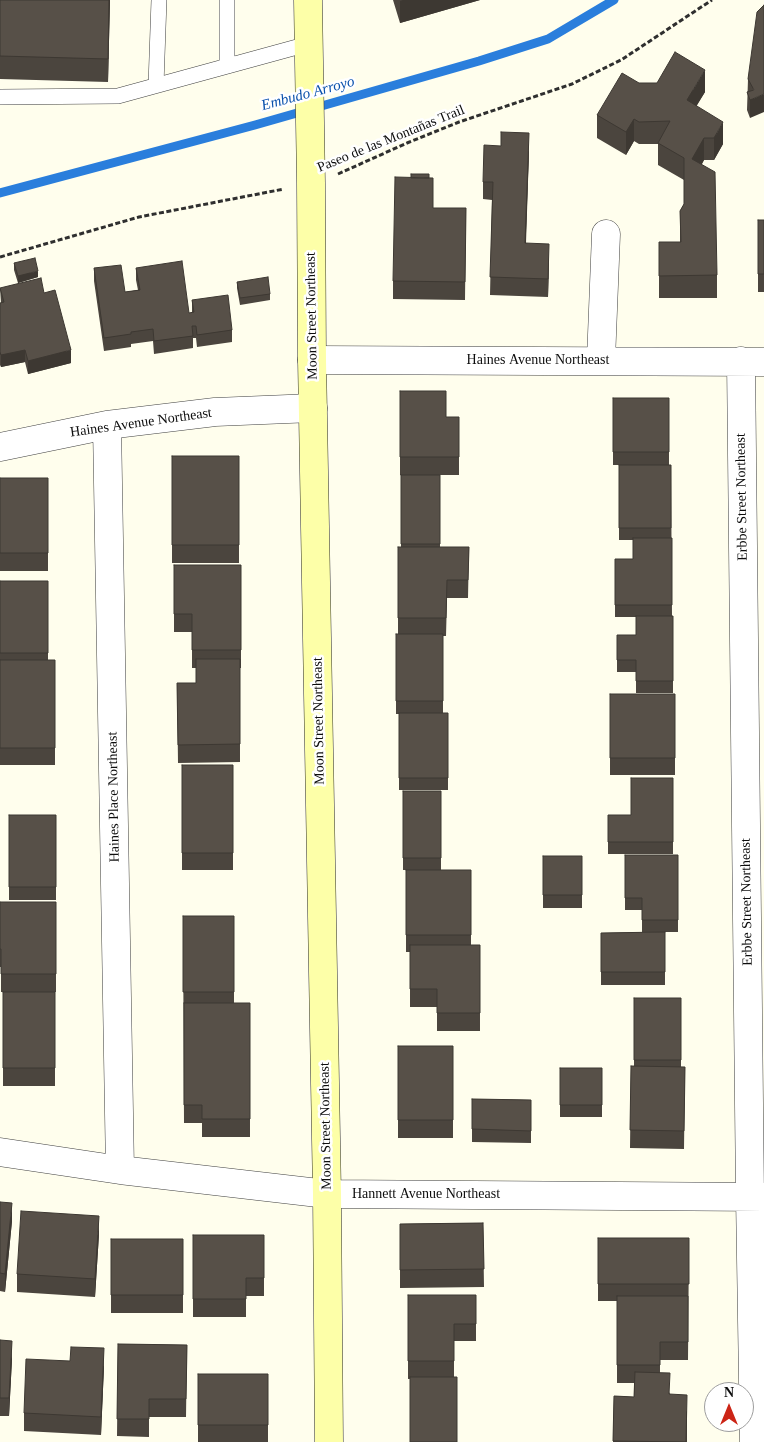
<!DOCTYPE html>
<meta charset="utf-8">
<style>
body{margin:0}
#map{position:relative;width:764px;height:1442px;overflow:hidden;background:#fffeed;font-family:"Times New Roman",serif}
canvas{display:block}
.north{position:absolute;left:704px;top:1382px;width:50px;height:50px;box-sizing:border-box;background:#fff;border:1px solid #9e9e9e;border-radius:50%;rotate:0deg;font-size:14px;font-weight:700;line-height:20px;text-align:center;color:#0d0d0d}
.north::after{content:'';display:block;margin:auto;width:18px;height:22px;background:#cc2516;clip-path:polygon(50% 0,100% 100%,50% 72%,0 100%)}
</style>
<div id="map">
<canvas width="764" height="1442"></canvas>
<div class="north">N</div>
</div>
<script>
const g = document.querySelector('canvas').getContext('2d');
g.lineJoin = 'round';
const poly = rows => new Path2D(rows.map(r => 'M' + r).join(''));
function stroke(path, color, width, dash) { g.strokeStyle = color; g.lineWidth = width; g.lineCap = dash ? 'butt' : 'round'; g.setLineDash(dash || []); g.stroke(path); }
function paint(path, color) { g.fillStyle = color; g.fill(path, 'evenodd'); }
function drawText(font, color, halo, rows, align = 'center') {
  g.font = font + ' "Times New Roman",serif'; g.lineWidth = 5; g.setLineDash([]); g.textBaseline = 'middle'; g.strokeStyle = halo; g.fillStyle = color; for (const [text, x, y, turn = 0] of rows) {
    g.save(); g.translate(x, y); g.rotate((+turn || 0) * Math.PI / 180); g.textAlign = isNaN(turn) ? turn : align; if (halo) g.strokeText(text, 0, 0); g.fillText(text, 0, 0); g.restore();
  }
}
stroke(poly([
 [0,193,255,125,479,61,548,39,614,0]
]), '#2a7edc', 9);
const lane = poly([
 [227,65,227,0],
 [156,85,159,0],
 [0,97,118,96,308,44]
]);
const street = poly([
 [312,360,764,362],
 [601,360,606,234],
 [741,361,750,1196,754,1442],
 [107,425,120,1170],
 [0,447,107,425,215,412,313,408],
 [0,1152,120,1170,327,1194,764,1197]
]);
const secondary = poly([
 [308,0,311,183,312,360,327,1194,329,1442]
]);
stroke(lane, '#404040', 16);
stroke(street, '#404040', 29);
stroke(secondary, '#2f2f2f', 29);
stroke(poly([
 [338,174,407,143,459,122,572,84,621,60,712,0],
 [0,257,139,217,284,189]
]), '#2f2f2f', 3, [5, 2.5]);
stroke(lane, '#fff', 15);
stroke(street, '#fff', 28);
stroke(secondary, '#fdffa8', 28);
paint(poly([
 [0,0,110,0,108,82,0,79],
 [393,0,480,0,400,23],
 [764,5,750,118,747,110,748,79],
 [639,83,705,92,696,106,723,144,714,160,704,160,702,164,717,275,717,298,659,298,659,242,680,242,680,211,684,204,684,180,658,165,658,144,639,144,634,141,626,155,597,138,597,115],
 [529,151,526,243,549,262,548,297,490,295,492,200,483,199,483,182],
 [429,178,433,208,466,208,465,300,393,299,393,281],
 [758,220,764,220,764,292,758,292],
 [14,263,38,277,18,283,14,270],
 [94,268,125,292,138,290,136,280,136,268,189,313,192,313,192,300,232,330,232,342,197,347,196,338,193,338,193,348,154,354,153,341,131,344,131,347,104,351,94,281],
 [237,282,270,294,270,300,240,305,237,288],
 [0,288,44,293,71,363,28,374,25,362,1,367,0,365,0,303,1,303],
 [400,391,446,417,459,417,459,475,440,475,440,547,469,547,468,598,447,598,446,636,443,636,443,713,448,713,448,790,399,790,399,714,396,714,396,634,398,634,398,547,401,547,401,475,400,475],
 [613,398,669,398,669,465,613,465],
 [172,456,239,456,239,563,172,563],
 [619,465,671,465,672,616,673,616,673,693,636,693,636,672,617,672,617,635,636,635,636,617,615,617,615,559,633,559,633,540,619,540],
 [0,478,48,478,48,571,0,571],
 [174,565,241,565,241,668,240,668,240,762,178,763,177,683,196,683,196,668,192,668,192,632,174,632],
 [0,581,48,581,48,660,55,660,55,765,0,765],
 [610,694,675,694,675,775,610,775],
 [182,765,233,765,233,870,182,870],
 [673,778,673,854,608,854,608,815,631,815],
 [403,791,441,791,441,870,471,870,471,945,480,945,480,1031,437,1031,437,1007,410,1007,410,952,406,952,406,870,403,870],
 [9,815,56,815,56,900,9,900],
 [625,855,678,855,678,932,642,932,642,910,625,910],
 [543,856,582,856,582,908,543,908],
 [0,902,56,902,56,992,1,992,1,967,0,967],
 [183,916,234,916,234,1003,250,1003,250,1137,202,1137,202,1123,184,1123],
 [665,932,665,985,601,985,601,933],
 [3,992,55,992,55,1086,3,1086],
 [634,998,681,998,681,1067,685,1067,684,1149,630,1148,631,1066,634,1066],
 [398,1046,453,1046,453,1138,398,1138],
 [560,1068,602,1068,602,1117,560,1117],
 [472,1099,531,1100,531,1143,472,1142],
 [0,1202,12,1221,5,1292,0,1291],
 [483,1223,484,1287,400,1288,400,1224],
 [99,1234,95,1297,17,1292,17,1274],
 [193,1235,264,1235,264,1296,246,1296,246,1317,193,1317],
 [598,1238,689,1238,688,1360,660,1360,660,1373,670,1394,687,1412,687,1442,613,1442,614,1396,634,1397,634,1383,617,1383,617,1301,598,1301],
 [111,1239,183,1239,183,1313,111,1313],
 [408,1295,476,1295,476,1341,454,1341,454,1377,408,1379],
 [0,1340,12,1359,9,1416,0,1416],
 [118,1344,187,1345,186,1417,149,1417,149,1437,117,1436],
 [104,1366,101,1435,24,1431,24,1413],
 [198,1374,268,1374,268,1442,198,1442]
]), '#4b453e');
paint(poly([
 [109,0,110,0,108,82,108,59],
 [403,0,480,0,400,23,400,1],
 [705,70,705,92,687,122,687,100],
 [764,94,764,112,750,118,750,100],
 [634,119,634,141,626,155,626,132],
 [723,122,723,144,714,160,714,138],
 [529,133,529,151,525,261,525,243],
 [704,138,704,160,692,181,692,159],
 [549,244,549,262,548,297,548,279],
 [38,271,38,277,18,283,18,276],
 [25,350,25,362,1,367,1,355],
 [71,350,71,363,28,374,28,361],
 [12,1203,12,1221,5,1292,5,1274],
 [99,1216,99,1234,95,1297,95,1279],
 [12,1341,12,1359,9,1416,9,1398],
 [104,1348,104,1366,101,1435,101,1417]
]), '#3d3832');
const building = poly([
 [0,0,109,0,108,59,0,56,0,0],
 [764,5,764,94,750,100,747,92,754,90,748,79,757,12,764,5],
 [675,52,705,70,687,100,723,122,714,138,704,138,692,159,715,172,717,275,659,276,659,242,681,242,680,211,684,204,684,158,658,143,670,121,639,122,634,119,626,132,597,115,622,73,639,83,657,83,675,52],
 [501,132,529,133,525,243,549,244,548,279,490,277,493,182,483,182,484,145,501,146,501,132],
 [411,174,429,174,429,178,411,178,411,174],
 [395,177,433,178,433,208,466,208,465,282,393,281,395,177],
 [758,220,764,220,764,274,758,274,758,220],
 [35,258,38,271,18,276,14,263,35,258],
 [182,261,189,313,194,312,192,300,228,295,232,330,197,335,196,326,192,326,193,336,154,341,153,329,131,332,131,334,104,338,94,268,121,265,125,292,140,290,136,268,182,261],
 [268,277,270,294,240,298,237,282,268,277],
 [41,278,44,293,55,290,71,350,28,361,25,350,1,355,0,352,0,303,4,302,0,288,41,278],
 [400,391,446,391,446,417,459,417,459,457,400,457,400,391],
 [613,398,669,398,669,452,613,452,613,398],
 [172,456,239,456,239,545,172,545,172,456],
 [619,465,671,465,671,528,619,528,619,465],
 [401,475,440,475,440,544,401,544,401,475],
 [0,478,48,478,48,553,0,553,0,478],
 [633,538,672,538,672,605,615,605,615,559,633,559,633,538],
 [398,547,469,547,468,580,447,580,446,618,398,618,398,547],
 [174,565,241,565,241,650,192,650,192,614,174,614,174,565],
 [0,581,48,581,48,653,0,653,0,581],
 [636,616,673,616,673,681,636,681,636,660,617,660,617,635,636,635,636,616],
 [396,634,443,634,443,701,396,701,396,634],
 [196,659,240,659,240,744,178,745,177,683,196,683,196,659],
 [0,660,55,660,55,748,0,748,0,660],
 [610,694,675,694,675,758,610,758,610,694],
 [399,713,448,713,448,778,399,778,399,713],
 [182,765,233,765,233,853,182,853,182,765],
 [631,778,673,778,673,842,608,842,608,815,631,815,631,778],
 [403,791,441,791,441,858,403,858,403,791],
 [9,815,56,815,56,887,9,887,9,815],
 [625,855,678,855,678,920,642,920,642,898,625,898,625,855],
 [543,856,582,856,582,895,543,895,543,856],
 [406,870,471,870,471,935,406,935,406,870],
 [0,902,56,902,56,974,1,974,1,949,0,949,0,902],
 [183,916,234,916,234,992,183,992,183,916],
 [665,932,665,972,601,972,601,933,665,932],
 [410,945,480,945,480,1013,437,1013,437,989,410,989,410,945],
 [3,992,55,992,55,1068,3,1068,3,992],
 [634,998,681,998,681,1060,634,1060,634,998],
 [184,1003,250,1003,250,1119,202,1119,202,1105,184,1105,184,1003],
 [398,1046,453,1046,453,1120,398,1120,398,1046],
 [631,1066,685,1067,684,1131,630,1130,631,1066],
 [560,1068,602,1068,602,1105,560,1105,560,1068],
 [472,1099,531,1100,531,1131,472,1129,472,1099],
 [0,1202,12,1203,5,1274,0,1273,0,1202],
 [21,1211,99,1216,95,1279,17,1274,21,1211],
 [483,1223,484,1269,400,1270,400,1224,483,1223],
 [193,1235,264,1235,264,1278,246,1278,246,1299,193,1299,193,1235],
 [598,1238,689,1238,689,1284,598,1284,598,1238],
 [111,1239,183,1239,183,1295,111,1295,111,1239],
 [408,1295,476,1295,476,1324,454,1324,454,1361,408,1361,408,1295],
 [617,1296,688,1296,688,1342,660,1342,660,1365,617,1365,617,1296],
 [0,1340,12,1341,9,1398,0,1398,0,1340],
 [118,1344,187,1345,186,1399,149,1399,149,1419,117,1419,118,1344],
 [71,1347,104,1348,101,1417,24,1413,26,1359,70,1361,71,1347],
 [635,1372,670,1373,669,1394,687,1395,686,1442,613,1441,614,1396,634,1397,635,1372],
 [198,1374,268,1374,268,1425,198,1425,198,1374],
 [410,1377,457,1377,457,1442,410,1442,410,1377]
]);
paint(building, '#575048');
stroke(building, '#3d3832', 1);
drawText('14px', '#0d0d0d', '#fff', [
 ["Paseo de las Montañas Trail",391,139,-22],
 ["Moon Street Northeast",312,316,-91],
 ["Haines Avenue Northeast",538,360],
 ["Haines Avenue Northeast",141,423,-8],
 ["Erbbe Street Northeast",742,497,-91],
 ["Moon Street Northeast",319,721,-91],
 ["Haines Place Northeast",114,797,-91],
 ["Erbbe Street Northeast",747,902,-91],
 ["Moon Street Northeast",326,1126,-91],
 ["Hannett Avenue Northeast",426,1194]
]);
drawText('italic 15px', '#0950ac', '#fff', [
 ["Embudo Arroyo",308,94,-15]
]);
</script>
